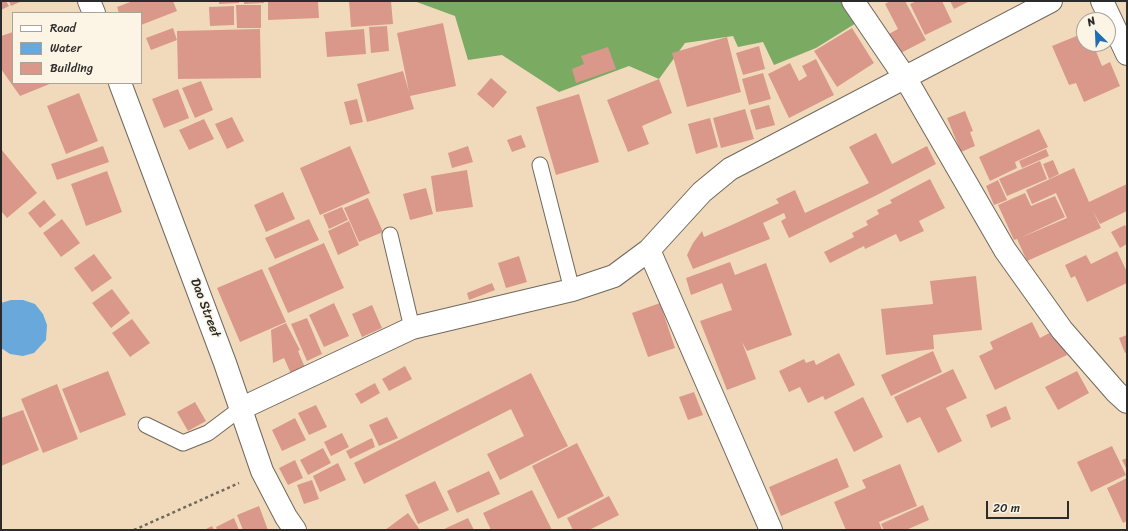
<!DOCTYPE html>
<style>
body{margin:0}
#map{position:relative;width:1128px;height:531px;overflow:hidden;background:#f1dabb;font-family:Sriracha,sans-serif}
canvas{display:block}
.frame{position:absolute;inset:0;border:2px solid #2b2b2b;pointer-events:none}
.legend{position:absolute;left:12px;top:12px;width:130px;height:72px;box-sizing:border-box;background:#fcf5e5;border:1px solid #a8a49b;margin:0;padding:5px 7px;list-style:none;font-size:12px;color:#2b2b2b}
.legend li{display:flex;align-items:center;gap:8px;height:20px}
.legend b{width:20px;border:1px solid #a8a49b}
.north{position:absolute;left:1076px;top:12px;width:40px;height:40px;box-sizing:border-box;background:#fcf5e5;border:1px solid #a8a49b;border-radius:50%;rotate:336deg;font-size:11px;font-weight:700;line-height:16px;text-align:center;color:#2b2b2b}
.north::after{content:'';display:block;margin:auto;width:14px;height:18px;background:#1f6fb2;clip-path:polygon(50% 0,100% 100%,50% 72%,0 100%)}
.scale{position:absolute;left:986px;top:501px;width:83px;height:18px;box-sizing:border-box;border:2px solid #2b2b2b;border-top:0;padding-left:5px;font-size:12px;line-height:14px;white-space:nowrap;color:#2b2b2b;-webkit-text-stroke:3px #fcf5e5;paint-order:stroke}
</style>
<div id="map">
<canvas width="1128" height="531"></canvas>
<div class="frame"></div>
<ul class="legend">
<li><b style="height:5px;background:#fff"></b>Road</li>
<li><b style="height:11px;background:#69a8db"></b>Water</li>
<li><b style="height:11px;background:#da988a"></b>Building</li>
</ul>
<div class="north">N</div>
<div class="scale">20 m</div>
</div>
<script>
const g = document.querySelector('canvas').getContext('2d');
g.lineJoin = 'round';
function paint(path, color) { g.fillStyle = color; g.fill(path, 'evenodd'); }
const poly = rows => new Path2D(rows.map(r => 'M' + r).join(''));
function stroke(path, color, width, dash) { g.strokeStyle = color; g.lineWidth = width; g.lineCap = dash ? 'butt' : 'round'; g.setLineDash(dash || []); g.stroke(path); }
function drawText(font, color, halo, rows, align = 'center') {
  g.font = font + ' Sriracha,sans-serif'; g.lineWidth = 3; g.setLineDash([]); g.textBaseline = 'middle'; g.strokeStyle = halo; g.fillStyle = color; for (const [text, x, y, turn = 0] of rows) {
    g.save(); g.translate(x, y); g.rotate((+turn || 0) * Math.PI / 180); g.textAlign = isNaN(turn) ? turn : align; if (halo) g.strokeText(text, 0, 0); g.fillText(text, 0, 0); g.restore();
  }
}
paint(poly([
 [414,1,847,1,861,20,816,48,774,65,763,42,738,47,733,36,685,43,659,79,629,66,559,92,502,55,468,60,455,16]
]), '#7baa63');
paint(poly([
 [11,300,23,300,35,304,43,314,47,325,46,340,34,353,23,356,10,354,1,348,1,303]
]), '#69a8db');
paint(poly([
 [1,1,6,1,9,6,1,10],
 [9,1,22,1,11,6],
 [133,1,173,1,177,11,141,25,141,13,119,13,117,7],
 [219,1,239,1,239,3,219,4],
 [244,1,264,1,264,3,244,4],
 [268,1,318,1,319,18,268,20],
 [349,1,391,1,393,24,351,27],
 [890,1,905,1,926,40,897,55,887,35,898,29,885,4],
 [917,1,942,1,952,22,925,35,910,4],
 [950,1,970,1,954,9],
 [236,5,261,5,261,28,237,28],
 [234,6,234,25,210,26,209,7],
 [443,23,456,86,410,96,414,109,367,122,357,84,403,71,409,92,397,33],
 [387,26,389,51,371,53,369,27],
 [173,28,177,40,151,50,146,38],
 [852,28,874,63,837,87,814,51],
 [260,29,261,78,178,79,177,31],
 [364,29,366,54,327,57,325,32],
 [13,32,13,83,52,83,20,96,1,69,1,36],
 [1084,33,1084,44,1093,44,1102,66,1110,62,1120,86,1084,102,1076,83,1069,85,1052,46],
 [727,37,741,92,687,107,672,53],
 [759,46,765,69,743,75,736,53],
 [608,47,616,69,576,83,572,69,584,64,581,56],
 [816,59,834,95,789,118,768,74,790,63,799,81,807,76,802,66],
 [763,73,771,99,749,105,742,79],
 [491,78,507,92,493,108,477,94],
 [659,79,672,113,642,126,649,144,628,152,607,100],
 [201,81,213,110,195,118,182,88],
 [178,89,189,118,164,128,152,99],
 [79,93,98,141,66,154,47,106],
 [579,94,599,162,556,175,536,107],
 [357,99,363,122,350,125,344,102],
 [769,105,775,125,756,130,750,110],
 [745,109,754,139,721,148,713,118],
 [965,111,973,131,970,132,975,146,961,152,947,118],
 [232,117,244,141,227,149,215,124],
 [710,118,718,147,696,154,688,124],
 [204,119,214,139,189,150,179,130],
 [1039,129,1048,147,1015,162,1017,168,990,181,979,157],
 [876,133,892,164,927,146,936,164,875,196,789,238,781,221,786,218,784,213,763,223,770,239,693,269,687,255,693,243,702,231,704,237,734,224,779,203,776,199,795,190,805,213,869,183,849,147],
 [521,135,526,147,512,152,507,140],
 [103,146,109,162,57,180,51,164],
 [350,146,370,193,320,215,300,168],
 [468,146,473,162,452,168,448,153],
 [1,149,37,193,7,218,1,211],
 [1046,149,1049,156,1022,168,1019,161],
 [1053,160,1059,174,1049,179,1043,164],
 [1040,161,1047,179,1007,196,999,179],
 [1074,168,1089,202,1127,184,1127,211,1100,224,1093,211,1101,228,1027,261,1017,239,1014,240,998,205,1025,193,1031,206,1055,196,1065,217,1020,238,1067,218,1056,193,1032,204,1026,190],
 [467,170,473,207,436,212,431,176],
 [107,171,122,212,86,226,71,184],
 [930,179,945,208,919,221,924,231,900,242,896,234,865,249,864,246,830,263,824,252,854,237,852,233,868,225,866,221,879,214,877,210,892,203,890,200],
 [998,180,1007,200,994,205,986,186],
 [426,188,433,214,410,220,403,194],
 [283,192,295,219,266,232,254,205],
 [368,198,383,232,359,242,344,208],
 [44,200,56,215,40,228,28,213],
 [342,207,348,220,329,229,323,215],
 [62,219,80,243,61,257,43,233],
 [309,219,319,240,275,259,265,238],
 [349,221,359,245,338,255,328,231],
 [1125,225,1127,229,1127,244,1120,248,1111,232],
 [324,243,344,288,288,313,268,268],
 [1117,251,1127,272,1127,283,1087,302,1075,276,1071,278,1065,265,1086,255,1091,264],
 [94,254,112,278,92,292,74,268],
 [519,256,527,282,506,288,498,263],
 [730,262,735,275,766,263,792,335,747,351,742,342,756,379,727,390,700,321,732,310,722,283,691,295,686,278],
 [262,269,286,322,240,342,217,288],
 [976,276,982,330,933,335,934,349,886,355,881,309,933,304,930,281],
 [492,283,495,290,469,300,467,293],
 [112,289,130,313,111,328,92,303],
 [334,303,349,336,324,347,309,315],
 [660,303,675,348,648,357,632,313],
 [372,305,382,328,362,337,352,314],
 [307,318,322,354,307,361,291,324],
 [132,319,150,343,130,357,112,333],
 [1032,322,1040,338,1055,330,1067,355,995,390,979,356,993,349,990,342],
 [286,323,300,350,298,351,306,370,292,376,284,358,273,363,271,330],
 [1127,335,1127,352,1125,353,1119,338],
 [933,351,942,372,891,396,881,375],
 [839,353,855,385,825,400,823,396,808,403,800,387,789,392,779,371,804,359,806,363,814,360,816,365],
 [405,366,412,379,389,391,382,379],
 [953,369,967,398,946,408,962,441,938,453,920,417,907,423,894,397],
 [108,371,126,415,80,433,62,389],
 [1077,371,1089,393,1058,410,1045,387],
 [531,373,568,446,500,480,487,454,524,436,511,409,364,484,354,463],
 [375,383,380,393,361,404,355,394],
 [57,384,78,439,43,453,21,399],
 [694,392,703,415,688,420,679,397],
 [863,397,883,437,854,452,834,412],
 [195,402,206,421,188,431,177,412],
 [316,405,327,427,309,435,298,413],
 [1006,406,1011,419,991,428,986,415],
 [23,410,39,450,1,466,1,418],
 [387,417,398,438,379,446,369,425],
 [295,418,306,440,282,451,272,430],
 [342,433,349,447,331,456,324,442],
 [372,438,375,447,350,459,346,451],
 [577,443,604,496,558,519,532,466],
 [1112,446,1126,475,1091,492,1077,462],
 [323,448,331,463,308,475,300,460],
 [837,458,849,487,781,516,769,487],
 [1127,458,1127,470,1122,460],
 [295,460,303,478,288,485,279,468],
 [338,463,346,480,320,492,313,476],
 [900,464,917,506,879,522,882,530,846,530,834,502,866,488,862,480],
 [489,471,500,494,457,513,447,491],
 [1127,478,1127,521,1123,523,1107,488],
 [312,480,319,499,304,504,297,485],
 [435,481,449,510,418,524,405,495],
 [532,490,552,530,491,530,483,513],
 [609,496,619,515,589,530,573,530,567,518],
 [923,505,929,520,906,530,884,530,881,524],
 [259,506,268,530,243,530,237,515],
 [408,513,420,530,385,530],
 [234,518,239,530,217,530,216,527],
 [468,518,474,530,442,530],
 [212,526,214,530,204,530]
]), '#da988a');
const lane = poly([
 [540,165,572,290],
 [390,235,412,328],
 [146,425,183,443,208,433,240,409]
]);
const street = poly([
 [89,1,94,13],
 [853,1,906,79,1005,250,1062,330,1116,392,1127,402],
 [1102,1,1127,54],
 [120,83,225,363,262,471,286,517,295,530],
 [649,250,771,530],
 [240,409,412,328,572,290,614,276,649,250,702,192,730,169,1051,1]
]);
stroke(lane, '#70685d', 17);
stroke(street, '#70685d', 24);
stroke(poly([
 [134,530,239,483]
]), '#70685d', 2.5, [3, 3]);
stroke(lane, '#fff', 15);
stroke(street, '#fff', 22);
drawText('13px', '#2b2b2b', '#fcf5e5', [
 ["Dao Street",205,308,69]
]);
</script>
